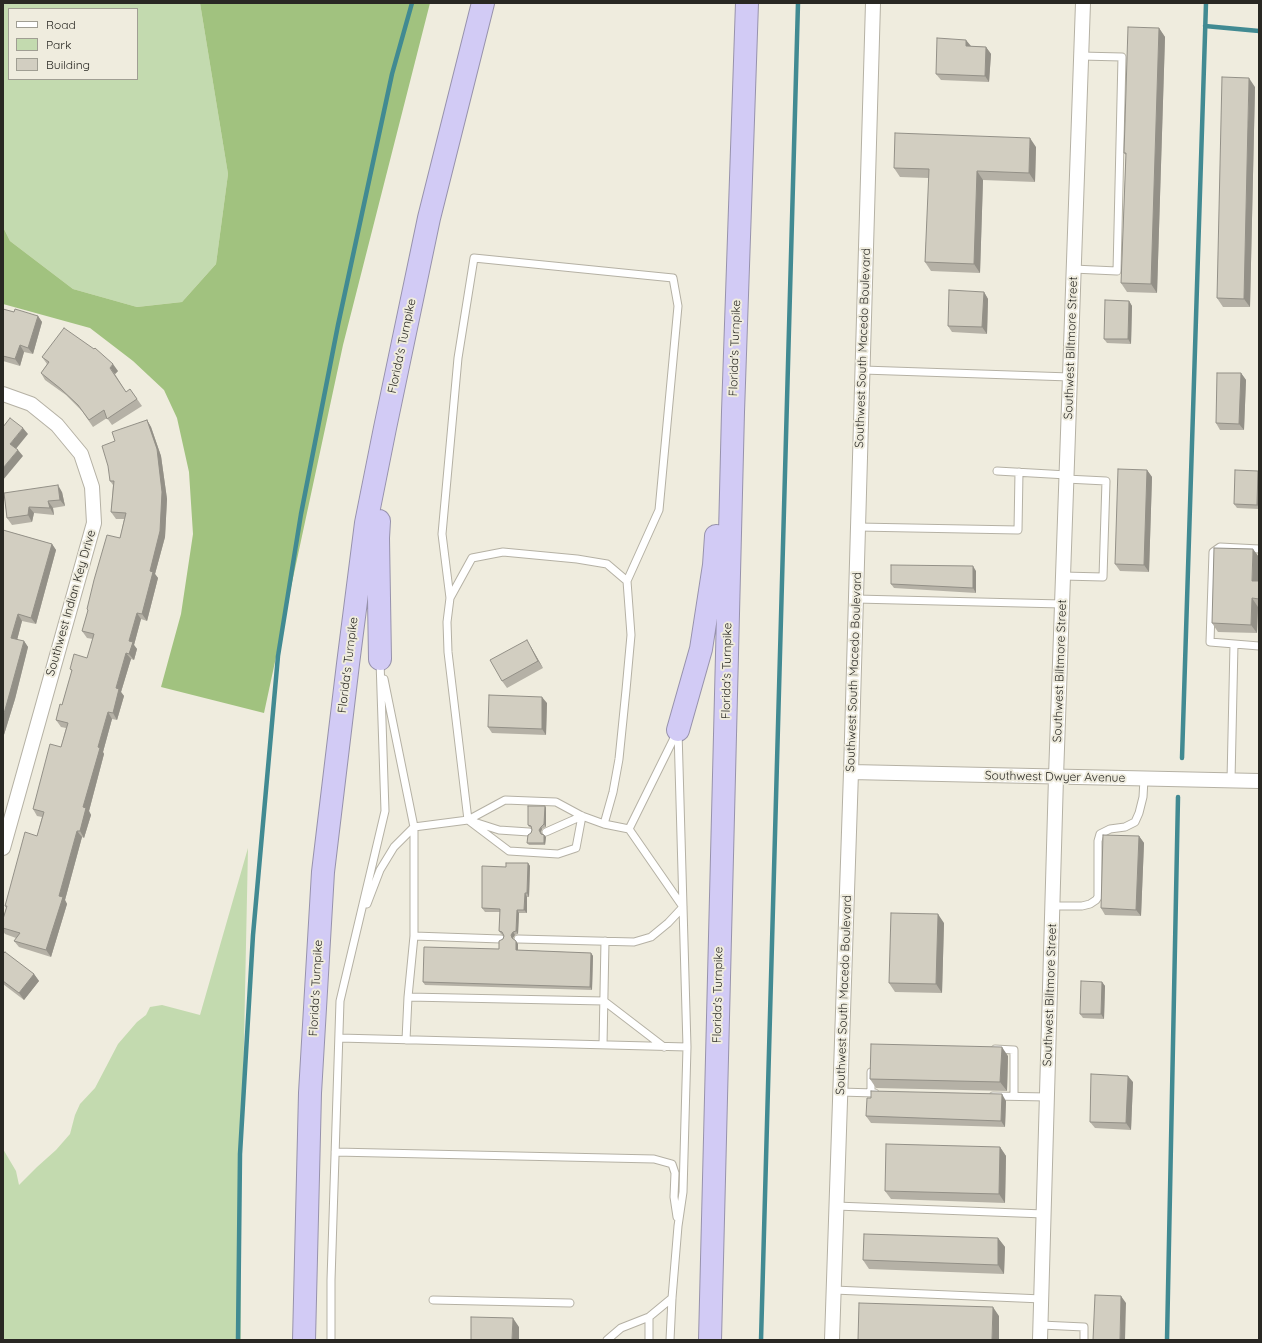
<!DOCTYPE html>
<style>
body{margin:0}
#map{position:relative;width:1262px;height:1343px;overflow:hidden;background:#efecde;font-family:Quicksand,sans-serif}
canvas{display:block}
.frame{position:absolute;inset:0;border:4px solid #292823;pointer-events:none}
.legend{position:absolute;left:8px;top:8px;width:130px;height:72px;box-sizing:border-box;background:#efecde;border:1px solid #a09e93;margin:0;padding:5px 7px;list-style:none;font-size:12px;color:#292823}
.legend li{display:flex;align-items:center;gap:8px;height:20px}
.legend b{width:20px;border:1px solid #a09e93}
</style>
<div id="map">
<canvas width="1262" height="1343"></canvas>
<div class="frame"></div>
<ul class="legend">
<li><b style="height:5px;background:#fff"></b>Road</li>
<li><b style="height:11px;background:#c3daaf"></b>Park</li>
<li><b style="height:11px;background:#d2cec1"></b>Building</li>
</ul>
</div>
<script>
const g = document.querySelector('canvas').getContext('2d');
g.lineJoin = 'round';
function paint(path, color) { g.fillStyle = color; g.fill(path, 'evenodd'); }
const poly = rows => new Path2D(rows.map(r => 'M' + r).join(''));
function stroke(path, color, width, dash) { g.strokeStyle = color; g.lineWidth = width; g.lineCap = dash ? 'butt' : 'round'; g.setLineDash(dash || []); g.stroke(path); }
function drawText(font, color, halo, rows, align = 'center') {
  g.font = font + ' Quicksand,sans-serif'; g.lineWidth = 4; g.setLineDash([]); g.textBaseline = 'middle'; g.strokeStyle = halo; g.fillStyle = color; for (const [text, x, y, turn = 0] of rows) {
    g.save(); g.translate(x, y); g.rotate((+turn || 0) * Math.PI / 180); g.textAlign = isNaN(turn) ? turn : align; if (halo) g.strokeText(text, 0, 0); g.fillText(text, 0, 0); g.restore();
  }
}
paint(poly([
 [3,3,200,3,228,174,216,264,182,302,137,307,73,289,10,241,3,227],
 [9,9,137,9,137,79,9,79],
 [248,848,241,1186,241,1340,3,1340,3,1149,16,1171,19,1185,37,1167,56,1150,70,1134,75,1115,80,1104,95,1088,118,1044,137,1022,146,1015,150,1007,162,1005,200,1015]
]), '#c3daaf');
paint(poly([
 [200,3,430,3,343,345,264,713,161,687,181,614,193,534,189,472,177,418,164,390,133,361,90,328,3,304,3,227,10,241,73,289,137,307,182,302,216,264,228,174]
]), '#a1c27f');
stroke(poly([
 [1205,26,1259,31],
 [1182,758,1206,3],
 [238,1340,240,1154,253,935,278,656,301,514,338,325,392,74,412,3],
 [761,1340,798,3],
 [1167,1340,1178,797]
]), '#418a92', 4.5);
const service = poly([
 [1073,269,1117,271,1122,57,1081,56],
 [863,370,1070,377],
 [997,471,1067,475],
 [858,527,1018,530,1019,472],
 [1259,549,1220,547,1213,552,1210,642,1259,646],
 [1063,576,1103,577,1106,481,1066,479],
 [450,598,472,558,503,552,577,559,607,564,627,581,631,635,626,690,619,759,613,792,604,824],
 [856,599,1062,604],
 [384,679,414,827,414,936,408,997,406,1040],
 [1231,780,1234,644],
 [582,816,576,848,558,854,509,851,468,820,448,652,447,622,450,598,442,534,458,358,474,258,673,278,678,306,659,510,627,581],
 [474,822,499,830,529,832],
 [629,829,677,732],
 [546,832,582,816],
 [367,904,380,870,394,847,414,827,468,820,505,800,556,802,582,816,604,824,629,829,683,907,668,923,651,937,634,942,518,939],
 [1053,906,1082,906,1090,904,1096,900,1098,897,1098,841,1100,834,1110,829,1125,827,1135,822,1139,813,1143,797,1144,779],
 [414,936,501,939],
 [408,997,604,1001,664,1047],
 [339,1038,687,1047],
 [603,1045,605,941],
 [995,1049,1014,1050,1014,1096],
 [840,1092,875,1093],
 [871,1093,871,1072],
 [993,1096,1047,1097],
 [335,1152,654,1159,672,1164,675,1173,674,1197,677,1217],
 [836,1206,1044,1214],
 [834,1290,1042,1299],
 [433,1300,570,1303],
 [1041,1325,1084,1327,1084,1340],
 [331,1340,331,1280,340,1001,385,811,380,661],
 [607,1340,621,1328,649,1317,672,1298],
 [649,1340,649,1317],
 [670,1340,672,1298,678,1226,683,1192,687,1047,678,731]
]);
const minor = poly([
 [3,394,31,404,57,425,81,454,92,487,94,523,3,848],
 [851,772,1259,781],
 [832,1340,851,772,873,3],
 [1040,1340,1056,777,1083,3]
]);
const motorway = poly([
 [379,521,378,538,380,659],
 [678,730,701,649,714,565,716,536],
 [304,1340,310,1093,323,872,348,664,366,523,385,428,429,218,483,3],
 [710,1340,733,412,747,3]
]);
stroke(service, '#b5b1a4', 9);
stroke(minor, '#b5b1a4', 16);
stroke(motorway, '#9792ac', 24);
stroke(service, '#fff', 7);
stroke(minor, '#fff', 14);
stroke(motorway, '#d2cbf5', 22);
paint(poly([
 [1159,28,1165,37,1157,293,1127,292,1121,283,1126,155,1124,153],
 [971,46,986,47,991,54,989,82,941,80,936,74],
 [1255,87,1250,307,1223,307,1217,298],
 [1036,147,1035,182,983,180,980,273,931,271,925,262,929,178,900,177,894,168],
 [984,292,988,299,987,334,952,332,948,326],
 [1129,301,1132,306,1131,344,1107,343,1104,339],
 [3,309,14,312,38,316,42,322,33,354,24,352,20,366,3,361],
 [42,357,118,371,115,374,126,392,130,389,142,406,112,425,107,418,93,427,82,411,66,395,45,380,41,373,47,364],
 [1241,373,1246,380,1244,430,1220,430,1216,423],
 [147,420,151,427,161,456,167,499,165,537,155,574,158,578,147,621,141,619,134,645,137,649,134,660,131,659,121,692,124,696,117,720,112,719,103,752,104,754,89,811,91,815,84,838,82,837,65,900,67,904,51,957,19,947,14,941,16,938,5,934,3,931,3,919,6,908,5,906,37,836,42,817,37,816,33,809,61,747,66,728,61,727,56,720,62,705,72,671,70,669,87,658,93,639,87,638,82,631,88,611,87,609,120,538,124,519,116,519,111,512,113,485,110,481,115,441],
 [1147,470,1152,477,1149,572,1120,571,1115,564],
 [1258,471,1259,472,1259,509,1237,508,1234,504],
 [62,492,65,506,53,508,54,515,34,513,32,522,12,525,7,518,4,493],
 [3,530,52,544,56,550,36,624,22,621,17,640,24,641,28,647,15,699,3,738],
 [976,571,976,593,894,588,891,584],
 [1259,581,1259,607,1258,607,1257,633,1218,632,1212,623],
 [531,647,543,668,507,688,502,681],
 [547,703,546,735,492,733,488,727],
 [545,806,546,808,546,827,542,829,541,832,542,834,544,835,546,837,545,845,529,845,527,843,532,830,532,828,529,827,528,825],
 [1139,836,1144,843,1141,916,1105,915,1101,908],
 [528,863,530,866,529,897,527,897,527,913,519,913,518,934,515,935,513,938,518,944,518,950,591,953,593,956,592,990,425,985,423,982,499,949,504,936,501,934,499,931,500,912,485,912,482,908,506,867],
 [944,923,942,993,895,992,889,983],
 [3,954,34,974,39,981,24,1000,3,984],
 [1102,982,1105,986,1104,1019,1083,1018,1080,1014],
 [1008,1056,1007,1091,876,1088,870,1079],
 [1133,1082,1131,1130,1095,1128,1090,1122],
 [1006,1101,1005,1127,871,1123,866,1116],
 [1000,1147,1006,1156,1005,1203,891,1199,885,1191],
 [998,1238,1005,1247,1004,1274,869,1269,863,1260]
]), '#b5b1a6');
paint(poly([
 [1159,28,1165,37,1157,293,1151,284],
 [966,40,971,46,966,46],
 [986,47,991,54,989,82,985,76],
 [1249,78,1255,87,1250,307,1244,299],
 [1030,138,1036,147,1035,182,1029,173],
 [977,171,983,180,980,273,974,264],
 [984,292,988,299,987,334,982,327],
 [1129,301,1132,306,1131,344,1128,339],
 [38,316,42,322,33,354,28,348],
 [20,345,24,352,20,366,15,359],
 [113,364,118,371,115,374,110,368],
 [1241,373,1246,380,1244,430,1239,424],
 [147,420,151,427,161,456,167,499,165,537,155,574,158,578,147,621,142,614],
 [23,428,28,434,15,450,10,444],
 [18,450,23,456,3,480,3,468],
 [1147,470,1152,477,1149,572,1144,565],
 [1258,471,1259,472,1259,508,1257,505],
 [58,485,62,492,65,506,60,500],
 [48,501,53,508,54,515,50,508],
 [29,507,34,513,32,522,28,515],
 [52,544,56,550,36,624,31,618],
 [1253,549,1259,557,1258,590,1252,581],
 [973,566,976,571,976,593,973,588],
 [1252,598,1258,607,1257,633,1251,625],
 [137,613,141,619,134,645,137,649,134,660,129,654,129,641],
 [18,614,22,621,16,644,11,638],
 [527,640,543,668,538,661],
 [24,641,28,647,15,699,3,738,3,717],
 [126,653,131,659,121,692,124,696,117,720,113,713,116,688],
 [542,697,547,703,546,735,542,729],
 [108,712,112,719,103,752,104,754,89,811,91,815,84,838,80,831,83,807,98,747],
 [545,806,546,808,546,827,544,824],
 [541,827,542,829,541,832,543,836,539,830],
 [77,831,82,837,65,900,67,904,51,957,46,950,59,896],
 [544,835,546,837,545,845,544,843],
 [1139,836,1144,843,1141,916,1136,910],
 [528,863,530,866,529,897,527,893],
 [525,893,527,897,527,913,524,910],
 [517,910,519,913,518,934,516,931],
 [938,914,944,923,942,993,936,984],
 [513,932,515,935,513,938,514,942,512,938,511,935],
 [516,941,518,944,518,953,516,950],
 [591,953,593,956,592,990,590,987],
 [34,974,39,981,24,1000,19,993],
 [1102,982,1105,986,1104,1019,1101,1014],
 [1002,1047,1008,1056,1007,1091,1000,1082],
 [1128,1076,1133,1082,1131,1130,1126,1123],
 [1002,1094,1006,1101,1005,1127,1001,1121],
 [1000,1147,1006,1156,1005,1203,999,1194],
 [998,1238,1005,1247,1004,1274,998,1265],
 [1121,1296,1126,1303,1125,1340,1120,1340],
 [993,1307,999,1316,999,1340,992,1340],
 [513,1318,519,1327,519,1340,512,1340]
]), '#939087');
const building = poly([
 [1128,27,1159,28,1151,284,1121,283,1126,153,1124,153,1128,27],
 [937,38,966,40,966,46,986,47,985,76,936,74,937,38],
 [1222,77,1249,78,1244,299,1217,298,1222,77],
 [895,133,1030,138,1029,173,977,171,974,264,925,262,929,169,894,168,895,133],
 [949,290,984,292,982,327,948,326,949,290],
 [1105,300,1129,301,1128,339,1104,339,1105,300],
 [3,309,14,312,15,309,38,316,28,348,20,345,15,359,3,356,3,309],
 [64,328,94,349,95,348,113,364,110,368,126,392,130,389,137,399,107,419,104,410,89,420,78,405,61,389,41,373,49,362,42,357,64,328],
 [1217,373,1241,373,1239,424,1216,423,1217,373],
 [10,418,23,428,10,444,18,450,3,468,3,427,10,418],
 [147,420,157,449,162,492,160,531,150,571,153,572,142,614,137,613,129,641,133,642,129,654,126,653,116,688,119,689,113,713,108,712,98,747,100,748,83,807,86,808,80,831,77,831,59,896,63,897,46,950,14,941,20,933,3,928,3,919,7,906,5,906,25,832,37,836,44,812,33,809,50,744,61,747,68,723,56,720,60,704,62,705,72,670,70,669,74,654,87,658,94,634,82,631,88,610,87,609,94,580,107,535,120,538,126,513,111,512,114,481,110,481,108,466,102,446,115,441,112,432,147,420],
 [1118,469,1147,470,1144,565,1115,564,1118,469],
 [1235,470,1258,471,1257,505,1234,504,1235,470],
 [58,485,60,500,48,501,50,508,29,507,28,515,7,518,4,493,58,485],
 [3,530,52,544,31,618,18,614,11,638,24,641,10,692,3,717,3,530],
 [1214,548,1253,549,1252,581,1259,581,1259,599,1252,598,1251,625,1212,623,1214,548],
 [891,565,973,566,973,588,891,584,891,565],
 [527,640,538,661,502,681,490,660,527,640],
 [489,695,542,697,542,729,488,727,489,695],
 [528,806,545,806,544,824,541,827,539,830,541,834,544,835,544,843,527,843,528,835,531,833,532,830,531,826,528,825,528,806],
 [1103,835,1139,836,1136,910,1101,908,1103,835],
 [506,863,528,863,527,893,525,893,524,910,517,910,516,931,513,932,511,935,512,938,516,941,516,950,591,953,590,987,423,982,424,947,499,949,499,941,503,939,504,936,502,932,499,931,500,909,482,908,482,866,506,867,506,863],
 [891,913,938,914,936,984,889,983,891,913],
 [5,952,34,974,19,993,3,981,3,954,5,952],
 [1081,981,1102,982,1101,1014,1080,1014,1081,981],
 [871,1044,1002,1047,1000,1082,870,1079,871,1044],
 [1091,1074,1128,1076,1126,1123,1090,1122,1091,1074],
 [871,1091,1002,1094,1001,1121,866,1116,867,1098,871,1098,871,1091],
 [886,1144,1000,1147,999,1194,885,1191,886,1144],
 [864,1234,998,1238,998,1265,863,1260,864,1234],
 [1095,1295,1121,1296,1120,1340,1093,1340,1095,1295],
 [859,1303,993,1307,992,1340,858,1340,859,1303],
 [471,1317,513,1318,512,1340,471,1340,471,1317]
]);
paint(building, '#d2cec1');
stroke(building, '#939087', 1);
drawText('12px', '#292823', '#efecde', [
 ["Florida's Turnpike",402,346,-78],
 ["Florida's Turnpike",735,348,-88],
 ["Southwest South Macedo Boulevard",863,348,-88],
 ["Southwest Biltmore Street",1071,348,-88],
 ["Southwest Indian Key Drive",71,603,-74],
 ["Florida's Turnpike",348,665,-83],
 ["Florida's Turnpike",727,671,-89],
 ["Southwest Biltmore Street",1060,671,-88],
 ["Southwest South Macedo Boulevard",854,672,-88],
 ["Southwest Dwyer Avenue",1055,777,1],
 ["Florida's Turnpike",316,988,-87],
 ["Florida's Turnpike",718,995,-89],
 ["Southwest South Macedo Boulevard",844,995,-88],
 ["Southwest Biltmore Street",1050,995,-88]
]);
</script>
